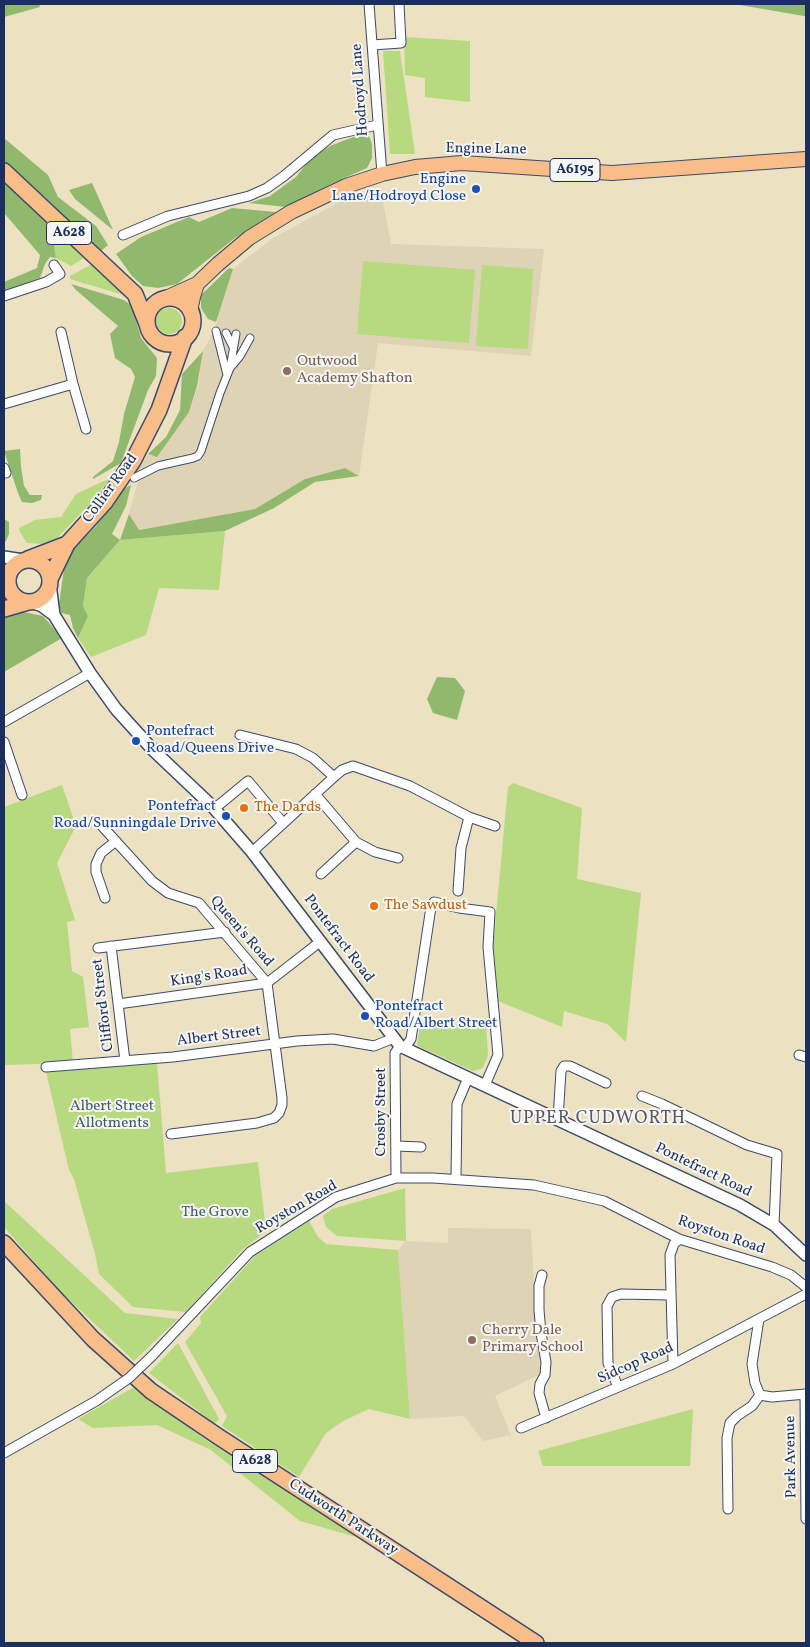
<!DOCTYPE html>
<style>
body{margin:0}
#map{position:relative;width:810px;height:1647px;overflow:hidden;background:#ece1c1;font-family:Vollkorn,serif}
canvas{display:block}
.frame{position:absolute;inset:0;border:5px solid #1b2f5e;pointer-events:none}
</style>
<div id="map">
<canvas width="810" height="1647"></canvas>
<div class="frame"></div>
</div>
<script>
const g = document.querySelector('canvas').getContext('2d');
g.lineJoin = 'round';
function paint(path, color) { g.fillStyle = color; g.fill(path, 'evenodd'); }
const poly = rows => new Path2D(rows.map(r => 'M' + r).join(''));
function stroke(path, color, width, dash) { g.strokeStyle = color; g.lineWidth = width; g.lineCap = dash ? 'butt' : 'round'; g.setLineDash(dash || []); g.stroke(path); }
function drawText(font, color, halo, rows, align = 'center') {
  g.font = font + ' Vollkorn,serif'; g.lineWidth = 4; g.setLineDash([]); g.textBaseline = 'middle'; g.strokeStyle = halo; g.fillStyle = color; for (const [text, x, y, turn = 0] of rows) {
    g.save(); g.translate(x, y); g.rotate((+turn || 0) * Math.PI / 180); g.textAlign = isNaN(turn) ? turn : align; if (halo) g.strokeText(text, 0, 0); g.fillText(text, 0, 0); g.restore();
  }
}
paint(poly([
 [382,196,391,244,544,249,531,356,378,343,359,476,345,468,305,479,255,509,139,530,129,514,138,481,135,474,148,454,156,457,189,412,198,386,203,351,216,327,219,311,233,269,273,238,339,202],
 [448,1228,531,1229,535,1306,543,1373,495,1396,511,1435,483,1441,464,1416,410,1419,398,1250,406,1241,448,1243]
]), '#dfd3b6');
paint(poly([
 [404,37,470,41,470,102,425,97,425,78,405,75],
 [383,51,400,51,415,154,390,154],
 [51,226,84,258,71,266,56,258],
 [363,261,475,270,469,343,357,334],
 [92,264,127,296,70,279,70,276],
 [482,265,533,269,528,349,476,346],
 '156 321a13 13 0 1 1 26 0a13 13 0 1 1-26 0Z',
 [110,478,91,503,57,538,42,544,27,543,20,532,19,528,35,520,61,517,76,494],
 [225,531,219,590,159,588,146,635,91,657,78,638,88,616,83,606,87,578,120,540],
 [513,783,582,808,577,879,641,893,626,1042,607,1024,564,1011,562,1027,498,1001,493,947,508,787],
 [62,785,76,826,57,863,75,920,67,922,72,971,83,977,89,1027,70,1029,73,1063,4,1065,4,807],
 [421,1021,438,1025,486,1023,488,1055,483,1068,473,1071,418,1046,417,1044],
 [157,1063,166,1173,258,1162,266,1231,242,1250,186,1312,133,1307,99,1274,95,1254,74,1179,69,1170,46,1072],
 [405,1188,406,1241,337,1236,326,1227,323,1216,332,1209],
 [4,1201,125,1313,178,1319,134,1361,60,1291,4,1227],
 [309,1221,318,1237,326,1244,398,1250,410,1419,369,1409,343,1421,326,1433,299,1477,222,1426,227,1416,185,1342,201,1323,200,1317,255,1256],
 [178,1343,219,1419,215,1424,149,1373],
 [136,1386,203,1438,363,1539,300,1521,211,1450,157,1425,93,1428,78,1419],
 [693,1409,690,1466,543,1466,538,1451]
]), '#b7d980');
paint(poly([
 [4,4,39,4,40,7,4,17],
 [734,4,806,4,806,17,804,16],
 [361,134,369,136,372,144,372,158,367,168,331,184,286,207,249,203,270,196,296,177,312,157,330,146],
 [4,138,48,175,58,197,96,226,108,245,100,252,4,163],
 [4,182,51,226,56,258,50,257,45,264,40,278,4,291,4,282,37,268,40,255,4,213],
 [92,183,97,194,113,230,75,199,69,190],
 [232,208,276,212,235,238,177,284,158,288,143,286,132,276,116,254,141,237,189,217,199,222],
 [229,268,233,269,216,322,208,319,201,308,201,295],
 [71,284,124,300,132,306,141,338,157,358,156,376,148,390,121,463,93,479,93,477,113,461,119,442,124,414,135,377,131,369,115,358,110,334,118,326,76,290],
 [203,351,197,386,189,412,157,457,148,454,166,437,180,410,182,374],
 [20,449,21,467,24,486,30,495,42,495,41,500,32,503,22,502,18,493,4,451],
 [345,468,359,476,315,482,274,508,225,531,120,540,87,578,83,606,88,616,78,638,73,628,70,615,61,613,59,604,65,562,74,549,96,526,125,488,131,485,126,506,112,534,120,540,129,514,139,530,255,509,305,479],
 [4,519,9,522,9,534,6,541,4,542],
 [24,612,43,616,62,638,4,672,4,618],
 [437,677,455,678,465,691,457,720,433,713,427,699]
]), '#91b96e');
const pedestrian = poly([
 [216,331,227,375],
 [226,333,233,347],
 [230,368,240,356,250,338],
 [134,478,158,466,193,458,198,456,201,451,220,393,230,368,236,334]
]);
const minor = poly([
 [369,4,382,174],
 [372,45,401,43,399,4],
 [123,235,168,216,249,196,267,188,284,176,333,135,377,125],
 [4,296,46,282,60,274,54,265],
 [61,332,73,384,86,429],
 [4,404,73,384],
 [4,468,6,473],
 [4,722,90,673],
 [240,735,296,749,313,758,334,777],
 [4,742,22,795],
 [315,794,356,842,375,852,398,858],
 [214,809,248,781,283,823],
 [102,826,152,881,168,893,199,903,267,983,282,1098,282,1105,279,1113,274,1118,257,1123,171,1134],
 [252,852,334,777,342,770,353,766,410,786,469,817,495,826],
 [321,874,356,842],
 [458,891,461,848,469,817],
 [105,898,96,872,96,864,101,853,116,841],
 [111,946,125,1061],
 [98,948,225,932],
 [118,1004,267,983,321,941],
 [404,1049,411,1039,431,907,434,902,459,908,490,912,488,947,498,1055,485,1085],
 [799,1055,806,1057],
 [46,1067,173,1057,297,1041,333,1039,374,1046,394,1038],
 [642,1096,662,1104,747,1145,777,1154,774,1225],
 [558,1119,561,1071,564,1066,570,1066,606,1083],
 [396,1146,421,1147],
 [396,1178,395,1053,400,1046],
 [456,1179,457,1104,468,1078],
 [542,1275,539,1286,539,1310,541,1333,546,1362,545,1375,540,1384,539,1393,546,1418],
 [759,1319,752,1364,755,1383,760,1395],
 [152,1356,250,1252,336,1197,396,1178,433,1178,534,1185,604,1201,679,1239,772,1267,791,1275,806,1287],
 [673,1364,670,1255,674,1244,679,1239],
 [618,1387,608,1363,607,1306,612,1297,621,1294,670,1295],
 [805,1394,806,1519],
 [760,1395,772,1397,806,1394],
 [521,1428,673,1364,806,1294],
 [4,1453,96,1401],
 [728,1509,727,1438,730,1423,737,1416,752,1406,760,1395]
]);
const tertiary = poly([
 [4,557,23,560],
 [4,574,8,582],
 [50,584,54,615],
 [31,602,42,606,54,615,90,673,116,709,153,750,212,806,252,852,400,1046,740,1205,774,1225,806,1255]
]);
const primary = poly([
 [166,298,197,284,218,264,249,238,291,212,346,186,382,174,415,167,462,163,612,173,806,159],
 [190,311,193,297,197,284]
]);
const trunk = poly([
 [4,171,135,294,147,324],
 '147 321a23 23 0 1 1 46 0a23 23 0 1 1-46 0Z',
 [28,559,67,544],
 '8 581a21 21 0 1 1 42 0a21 21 0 1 1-42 0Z',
 [50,579,67,544,105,502,133,461,159,410,185,337],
 [4,609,28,602],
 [4,1243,93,1339,151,1391,219,1437,536,1643]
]);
stroke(pedestrian, '#3a4a6d', 9);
stroke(minor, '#3a4a6d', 11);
stroke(tertiary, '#3a4a6d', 14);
stroke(primary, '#3a4a6d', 16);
stroke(trunk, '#3a4a6d', 18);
stroke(pedestrian, '#fff', 7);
stroke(minor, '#fff', 9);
stroke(tertiary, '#fff', 11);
stroke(primary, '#f8bd88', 14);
stroke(trunk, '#f8bd88', 15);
const minorBridge = poly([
 [96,1401,129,1378,152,1356]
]);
stroke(minorBridge, '#3a4a6d', 11, []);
stroke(minorBridge, '#fff', 9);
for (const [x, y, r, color] of [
 [476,189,5,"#1a4fb4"],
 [287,371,5,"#8d6e63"],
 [136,741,5,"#1a4fb4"],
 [244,808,5,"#e8710a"],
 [226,816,5,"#1a4fb4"],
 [374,906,5,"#e8710a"],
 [365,1016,5,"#1a4fb4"],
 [472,1340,5,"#8d6e63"]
]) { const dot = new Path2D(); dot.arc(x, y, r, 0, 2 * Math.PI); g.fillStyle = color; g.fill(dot); stroke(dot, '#f6f6f2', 2); }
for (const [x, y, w] of [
 [575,170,50],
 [69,233,45],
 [255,1461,45]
]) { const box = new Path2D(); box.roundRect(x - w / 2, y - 11.5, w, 23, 4); g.fillStyle = '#f6f6f2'; g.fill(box); stroke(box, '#1b2f5e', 1); }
drawText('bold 14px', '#1b2f5e', null, [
 ["A6195",575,170],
 ["A628",69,233],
 ["A628",255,1461]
]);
drawText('15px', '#1b2f5e', '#f6f6f2', [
 ["Hodroyd Lane",361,90,-94],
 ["Engine Lane",486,150,1],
 ["Collier Road",111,489,-54],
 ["Queen's Road",241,932,49],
 ["Pontefract Road",338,939,53],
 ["King's Road",209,977,-9],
 ["Clifford Street",104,1005,-97],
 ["Albert Street",219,1037,-7],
 ["Crosby Street",382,1112,-90],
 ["Pontefract Road",703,1171,26],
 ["Royston Road",297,1208,-30],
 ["Royston Road",721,1236,19],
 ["Sidcop Road",636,1364,-24],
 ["Park Avenue",792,1457,-91],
 ["Cudworth Parkway",343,1518,33]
]);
drawText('15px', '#164399', '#f6f6f2', [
 ["Engine",466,180],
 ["Lane/Hodroyd Close",466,197],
 ["Pontefract",146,732,"left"],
 ["Road/Queens Drive",146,749,"left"],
 ["Pontefract",216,807],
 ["Road/Sunningdale Drive",216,824],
 ["Pontefract",375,1007,"left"],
 ["Road/Albert Street",375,1024,"left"]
], 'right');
drawText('15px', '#785e54', '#f6f6f2', [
 ["Outwood",297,362],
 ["Academy Shafton",297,379],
 ["Cherry Dale",482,1331],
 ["Primary School",482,1348]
], 'left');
drawText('15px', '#c56008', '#f6f6f2', [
 ["The Dards",254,808],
 ["The Sawdust",384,906]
], 'left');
drawText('15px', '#425a66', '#f6f6f2', [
 ["Albert Street",112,1107],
 ["Allotments",112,1124],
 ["The Grove",215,1213]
]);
g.letterSpacing = '1px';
drawText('18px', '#5b5663', '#f6f6f2', [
 ["UPPER CUDWORTH",598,1120]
]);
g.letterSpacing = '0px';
</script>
